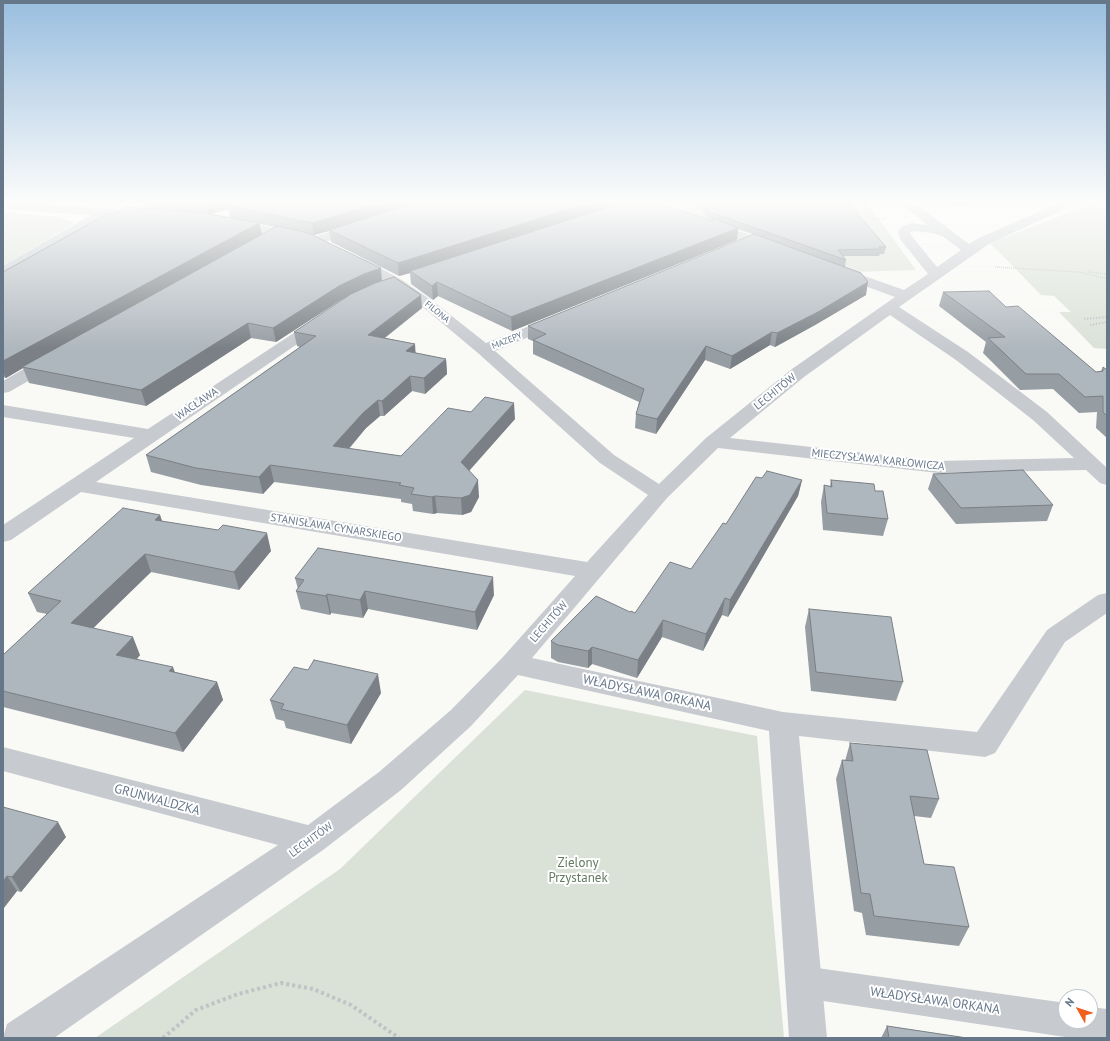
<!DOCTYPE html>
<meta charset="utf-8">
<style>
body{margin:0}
#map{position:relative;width:1110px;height:1041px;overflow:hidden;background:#f9f9f6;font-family:"PT Sans",sans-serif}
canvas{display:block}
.frame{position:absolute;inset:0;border:4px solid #66778a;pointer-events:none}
.north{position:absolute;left:1058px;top:989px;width:40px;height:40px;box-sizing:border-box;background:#fff;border:1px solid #c2c9d0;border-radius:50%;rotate:309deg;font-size:11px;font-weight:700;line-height:16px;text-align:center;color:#66778a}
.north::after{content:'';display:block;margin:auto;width:14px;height:18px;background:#f15f1e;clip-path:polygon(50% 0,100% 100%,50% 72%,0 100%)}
</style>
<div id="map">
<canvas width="1110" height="1041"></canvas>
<div class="frame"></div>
<div class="north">N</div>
</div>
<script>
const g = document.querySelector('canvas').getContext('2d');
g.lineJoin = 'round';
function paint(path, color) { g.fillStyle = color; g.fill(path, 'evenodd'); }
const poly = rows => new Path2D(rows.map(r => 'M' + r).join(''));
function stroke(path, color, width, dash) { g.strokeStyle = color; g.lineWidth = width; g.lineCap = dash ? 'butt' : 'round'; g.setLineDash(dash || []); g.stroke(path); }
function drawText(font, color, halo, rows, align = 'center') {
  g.font = font + ' "PT Sans",sans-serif'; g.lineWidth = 4; g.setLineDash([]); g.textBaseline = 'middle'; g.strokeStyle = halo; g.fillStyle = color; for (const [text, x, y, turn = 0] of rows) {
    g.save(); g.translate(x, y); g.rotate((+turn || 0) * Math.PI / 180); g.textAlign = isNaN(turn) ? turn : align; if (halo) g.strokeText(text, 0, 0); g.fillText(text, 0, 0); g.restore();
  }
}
paint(poly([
 [665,203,867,203,916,270,852,272],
 [1094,203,1107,203,1107,349,1094,348,1059,312,1071,312,1054,296,1041,295,990,243],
 [3,212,57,217,71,221,74,224,3,266],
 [525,690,757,736,784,1038,95,1038,340,869]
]), '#dae1d7');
stroke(poly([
 [862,203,874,221],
 [1090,206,1107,212],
 [873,219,887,219],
 [995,267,1079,272,1107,279],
 [1088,272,1107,274]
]), '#c0c3c5', 1.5, [1, 1]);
stroke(poly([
 [1084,319,1107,317],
 [1090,325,1107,322]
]), '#c0c3c5', 2, [1.5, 1.5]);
stroke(poly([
 [163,1038,196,1010,238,994,281,983,313,989,351,1005,399,1038]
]), '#c0c3c5', 4, [3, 3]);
paint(poly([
 [803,966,1066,1003,1066,1021,1090,1021,1090,1007,1107,1009,1107,1038,1072,1038,803,998,792,993,787,982,792,971,803,966]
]), '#c7cacf');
paint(poly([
 [3,203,25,203,147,211,151,212,153,215,151,218,147,219,106,216,8,275,3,276,3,266,91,215,3,209,3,203],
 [901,203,914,203,969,244,979,238,1059,203,1075,203,1073,205,989,244,899,307,968,352,1047,412,1107,468,1107,485,1100,483,1086,470,938,473,718,448,667,498,532,658,783,712,977,732,1047,630,1098,595,1107,593,1107,613,1065,642,995,753,985,757,799,736,827,1038,789,1038,769,731,518,675,471,726,401,790,323,850,54,1038,3,1038,7,1024,278,845,3,771,3,747,308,825,379,772,451,710,503,657,575,576,81,492,11,540,3,542,3,525,134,438,3,417,3,405,148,429,315,319,320,317,325,319,328,322,325,325,96,482,587,562,648,495,600,463,478,353,424,308,392,286,350,263,348,260,350,257,360,257,402,280,434,302,486,343,550,318,555,316,560,318,563,321,560,324,495,351,614,455,659,484,706,438,792,369,895,297,835,275,833,272,835,269,840,268,845,269,904,290,928,274,900,239,898,232,901,227,912,223,927,225,901,203],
 [914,231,932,233,942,236,961,250,937,267,911,235,910,232,914,231],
 [890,315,956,360,1033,420,1074,458,938,461,730,438,804,377,890,315],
 [231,219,299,233,304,234,305,237,304,240,299,241,227,226,225,223,227,220,231,219],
 [710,221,779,245,781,248,779,251,769,251,706,228,704,225,706,222,710,221],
 [358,223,362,224,364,227,362,230,315,245,310,244,309,241,310,238,358,223],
 [52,355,58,356,60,360,58,364,9,392,3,393,3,381,46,356,52,355]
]), '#c7cacf');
paint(poly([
 [144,203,659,203,712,220,712,219,706,217,701,203,848,203,886,247,884,254,880,254,879,256,843,256,846,260,845,267,866,295,815,325,775,347,770,345,730,369,705,360,656,434,635,428,636,414,639,402,533,354,533,341,528,339,528,326,754,234,738,229,737,240,512,331,438,296,433,300,411,284,410,273,399,276,331,242,329,231,314,235,382,281,422,308,385,338,415,344,415,353,446,359,447,374,425,394,412,391,384,416,380,416,366,428,349,449,401,456,471,412,515,419,469,470,479,497,471,512,462,515,437,513,433,514,413,511,412,504,401,502,401,499,274,482,263,494,201,485,151,472,146,455,300,347,297,346,294,332,348,297,341,300,276,342,251,338,146,406,29,383,23,368,6,378,3,377,3,272,114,214,146,209],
 [228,209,230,217,211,214],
 [260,224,275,227,262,235],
 [944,203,1033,203,948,206],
 [943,292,1006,307,1096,372,1101,371,1103,367,1107,370,1107,438,1096,428,1097,412,1079,413,1053,389,1020,390,983,353,986,342,939,306],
 [933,474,1053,505,1047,521,956,524,928,489],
 [762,478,802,480,798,496,728,617,722,615,703,651,662,637,637,678,592,664,588,668,558,662,551,658,551,641,630,612,635,613,691,569],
 [831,480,875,491,888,519,883,536,823,530,821,502,824,485,830,486],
 [160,515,162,521,271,551,239,590,151,572,93,628,140,655,137,659,175,672,217,682,223,700,183,752,3,707,3,655,47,614,37,612,28,593],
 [295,578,494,595,477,630,368,609,363,618,331,613,330,615,301,609,296,591,298,589],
 [809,609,903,682,896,701,811,691,805,627],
 [381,693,351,744,286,728,284,721,276,719,270,700],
 [850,743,939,799,931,818,914,816,924,864,969,927,959,946,866,935,862,913,854,911,836,779,842,760,845,761],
 [3,807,66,837,21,892,17,891,3,909],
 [887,1026,967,1038,881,1038]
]), '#969da3');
paint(poly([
 [206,203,246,203,228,206,228,209,209,214],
 [379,203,419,203,329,230,329,231,314,235,312,223],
 [588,203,624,203,410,271,410,273,399,276,398,263],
 [259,223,262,235,22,367,23,368,6,378,3,372,3,361],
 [738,228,737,240,512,331,511,317],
 [381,268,382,282,366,288,341,300,276,342,273,328,339,286,364,274],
 [437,282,438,296,433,300,432,286],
 [868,282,866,295,815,325,775,347,777,333],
 [421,295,422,308,370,349,368,335],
 [248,323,251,338,146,406,141,390],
 [772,332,770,345,730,369,732,356],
 [415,344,416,359,406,351],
 [706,346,705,360,656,434,657,419],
 [446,359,447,374,425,394,424,378],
 [410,376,412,391,384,416,382,401],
 [378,400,380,416,366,428,336,463,333,446,363,413],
 [514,403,515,419,462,479,461,462],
 [270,465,274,482,263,494,259,477],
 [478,480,479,497,471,512,462,515,461,498],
 [802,480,798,496,728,617,730,600],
 [435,496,437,513,433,514,432,497],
 [160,515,166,533,155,520],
 [267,533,271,551,239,590,234,572],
 [145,554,151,572,79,642,71,623],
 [493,577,494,595,477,630,475,612],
 [365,591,368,609,363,618,360,600],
 [327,594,331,613,330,615,326,596],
 [725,598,722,615,703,651,706,634],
 [663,620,662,637,637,678,638,660],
 [133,637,140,655,124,674,116,655],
 [592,647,592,664,588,668,588,651],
 [173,667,180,686,169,671],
 [378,674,381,693,351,744,347,725],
 [217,682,223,700,183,752,175,733],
 [58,822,66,837,21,892,12,877],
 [7,876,17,891,3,909,3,882]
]), '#7a8085');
const building = poly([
 [238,203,379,203,312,223,228,206,238,203],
 [414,203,588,203,398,263,329,230,414,203],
 [621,203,659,203,713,221,712,218,738,228,511,317,437,282,432,286,410,271,621,203],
 [704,203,848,203,886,247,879,247,881,249,838,250,846,260,707,211,704,203],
 [127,207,204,213,259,223,3,361,3,272,107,214,114,214,127,207],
 [277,226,308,233,381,268,364,274,339,286,273,328,248,323,141,390,22,367,277,226],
 [754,234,861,273,868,282,818,312,777,333,772,332,732,356,706,346,657,419,636,414,644,389,533,340,546,334,528,326,754,234],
 [394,277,421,295,368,335,415,344,406,351,446,359,424,378,410,376,382,401,378,400,363,413,333,446,401,456,448,408,471,412,485,397,514,403,461,462,478,480,470,495,461,498,435,496,432,497,411,494,414,488,399,485,401,483,270,465,259,477,196,468,146,455,316,336,294,332,351,294,375,283,394,277],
 [989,291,1006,307,1018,306,1096,372,1103,371,1103,367,1107,370,1107,416,1103,412,1103,396,1085,397,1059,374,1026,374,988,338,1005,337,943,292,989,291],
 [1023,470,1053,505,961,508,933,474,1023,470],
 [767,471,802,480,730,600,725,598,706,634,663,620,638,660,592,647,588,651,558,645,551,641,596,596,630,612,631,611,635,613,670,562,691,569,723,523,726,524,756,477,762,478,767,471],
 [831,480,874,484,875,491,883,491,888,519,827,513,824,485,832,487,831,480],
 [123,508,160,515,155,520,218,530,223,525,267,533,234,572,145,554,71,623,133,637,116,655,173,667,169,671,217,682,175,733,3,691,3,655,61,601,28,593,123,508],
 [318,548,493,577,475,612,365,591,360,600,327,594,326,596,296,591,304,580,295,578,318,548],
 [809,609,891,617,903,682,816,672,809,609],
 [314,660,378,674,347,725,281,709,284,704,270,700,294,667,308,670,314,660],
 [850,743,927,750,939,799,910,796,924,864,954,867,969,927,874,916,870,894,861,893,842,760,853,761,850,743],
 [3,807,58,822,12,877,7,876,3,882,3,807],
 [887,1026,967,1038,889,1038,887,1026]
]);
paint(building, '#afb7be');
stroke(building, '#7a8085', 1);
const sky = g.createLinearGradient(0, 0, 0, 349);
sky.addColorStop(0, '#99bedf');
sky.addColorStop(0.58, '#fcfcfb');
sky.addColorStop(1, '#fcfcfb00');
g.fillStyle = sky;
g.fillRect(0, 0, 1110, 349);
drawText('9px', '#66778a', '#fff', [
 ["FILONA",437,312,39],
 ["MAZEPY",507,341,-22]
]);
drawText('11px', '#66778a', '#fff', [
 ["LECHITÓW",775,392,-39],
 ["WACŁAWA",197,404,-34],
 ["MIECZYSŁAWA KARŁOWICZA",878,460,6],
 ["STANISŁAWA CYNARSKIEGO",336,528,9],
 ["LECHITÓW",549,622,-49],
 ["LECHITÓW",311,840,-36]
]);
drawText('13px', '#66778a', '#fff', [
 ["WŁADYSŁAWA ORKANA",647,693,12],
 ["GRUNWALDZKA",157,800,15],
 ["WŁADYSŁAWA ORKANA",935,1001,8]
]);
drawText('13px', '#647a61', '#fff', [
 ["Zielony",578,863],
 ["Przystanek",578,878]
]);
</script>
